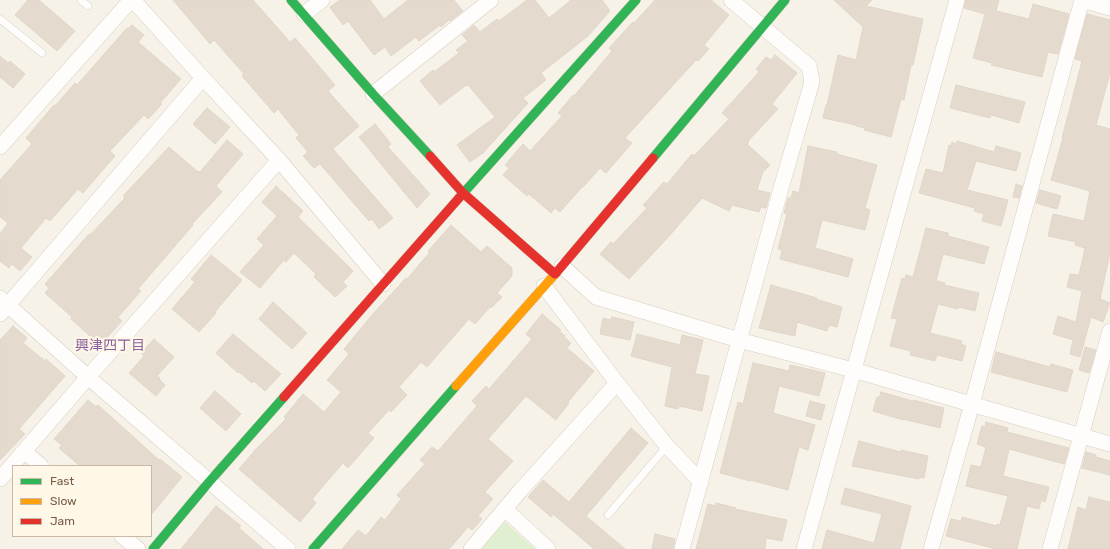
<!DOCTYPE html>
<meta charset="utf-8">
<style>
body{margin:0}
#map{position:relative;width:1110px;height:549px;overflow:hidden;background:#f7f2e7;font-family:Rubik,sans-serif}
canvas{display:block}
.legend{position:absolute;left:12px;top:465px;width:140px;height:72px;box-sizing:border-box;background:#fff8e8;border:1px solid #c9b9a7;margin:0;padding:5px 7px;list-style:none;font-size:12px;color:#775b45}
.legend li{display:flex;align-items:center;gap:8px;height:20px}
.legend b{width:20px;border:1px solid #c9b9a7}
</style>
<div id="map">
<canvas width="1110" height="549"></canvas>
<ul class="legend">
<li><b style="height:5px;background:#30b455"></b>Fast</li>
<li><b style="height:5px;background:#ff9f0a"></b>Slow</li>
<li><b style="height:5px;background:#e5322d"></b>Jam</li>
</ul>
</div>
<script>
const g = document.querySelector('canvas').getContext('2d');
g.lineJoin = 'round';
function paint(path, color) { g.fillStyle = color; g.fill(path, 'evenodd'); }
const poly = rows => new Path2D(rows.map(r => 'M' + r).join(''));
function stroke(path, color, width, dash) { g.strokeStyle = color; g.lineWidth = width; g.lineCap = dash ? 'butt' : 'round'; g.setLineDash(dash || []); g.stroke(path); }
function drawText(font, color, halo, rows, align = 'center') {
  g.font = font + ' Rubik,"Noto Sans JP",sans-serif'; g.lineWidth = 4; g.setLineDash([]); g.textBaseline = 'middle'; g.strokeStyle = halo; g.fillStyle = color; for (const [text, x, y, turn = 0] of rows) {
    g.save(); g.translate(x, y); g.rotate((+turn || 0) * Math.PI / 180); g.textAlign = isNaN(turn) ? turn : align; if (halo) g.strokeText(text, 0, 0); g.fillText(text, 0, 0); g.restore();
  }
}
paint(poly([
 [505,522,535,549,481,549]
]), '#e0efd0');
const building = poly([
 [28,0,39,0,75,31,57,51,15,15,28,0],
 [173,0,253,0,290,42,295,38,335,85,328,91,359,126,333,149,393,218,379,229,372,219,369,221,320,164,314,168,303,156,308,152,296,138,299,135,278,109,274,113,242,76,244,74,214,40,210,44,173,0],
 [340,0,370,0,384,19,408,0,454,0,463,11,450,21,449,20,441,27,440,25,419,41,416,37,391,56,385,47,374,55,348,21,343,25,330,7,340,0],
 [527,0,535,0,549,18,571,0,602,0,610,11,588,36,541,73,546,80,523,98,528,103,483,153,470,162,457,145,495,117,468,85,465,86,440,105,420,81,433,70,434,72,459,53,456,50,468,41,462,35,474,25,480,32,497,19,499,21,527,0],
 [655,0,711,0,729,15,704,45,709,49,698,61,696,60,625,138,632,143,606,173,600,168,583,187,582,187,560,212,555,208,551,213,529,194,527,196,503,175,509,168,505,165,523,144,530,151,562,116,558,113,573,95,574,96,612,51,609,48,633,22,634,23,655,0],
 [834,0,872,0,866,6,923,19,913,65,911,65,904,100,901,99,891,137,864,130,865,128,856,126,856,125,823,118,826,105,827,105,838,55,856,60,863,27,834,0],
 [966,0,999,0,996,11,1029,19,1033,4,1069,14,1058,54,1048,52,1042,77,991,65,992,63,973,58,985,14,964,8,966,0],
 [1087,14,1110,20,1110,73,1096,125,1110,129,1110,253,1100,299,1110,303,1103,322,1091,317,1080,357,1070,354,1073,340,1053,334,1058,316,1076,322,1082,291,1067,287,1070,274,1079,275,1085,248,1075,245,1076,242,1048,236,1053,214,1084,221,1090,191,1051,180,1063,138,1062,138,1082,61,1075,59,1087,14],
 [132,25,144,35,138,42,181,79,160,103,162,104,148,119,144,115,110,151,115,156,83,193,78,189,50,221,46,218,21,248,32,257,20,271,12,264,9,268,0,261,0,234,8,223,0,217,0,180,32,144,26,138,54,105,55,106,75,83,77,85,127,28,128,29,132,25],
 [775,55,797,73,772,104,778,109,748,141,749,142,747,144,770,165,763,172,757,190,770,193,766,208,761,207,759,212,732,205,729,211,702,198,671,234,629,279,600,254,611,242,613,244,647,208,643,205,664,182,667,184,692,154,694,156,729,119,722,113,759,72,756,69,766,57,771,60,775,55],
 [0,56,8,63,10,61,25,74,13,88,0,77,0,56],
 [956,85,1025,102,1019,123,991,115,990,118,950,108,956,85],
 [207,108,230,127,215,144,193,124,207,108],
 [375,124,391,144,388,147,430,194,417,208,359,137,375,124],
 [227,140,243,154,216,186,222,192,192,224,193,225,138,289,141,291,118,317,122,321,100,345,71,319,72,317,45,293,49,288,45,284,89,234,90,235,125,198,123,196,169,147,198,172,199,171,200,172,227,140],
 [957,141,994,152,996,146,1021,153,1016,171,976,161,967,190,1008,200,1001,226,982,221,984,214,974,211,975,208,919,193,926,169,943,173,949,145,951,146,952,142,956,144,957,141],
 [808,146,837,152,837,154,877,165,865,208,870,210,865,230,822,220,815,248,853,259,848,277,780,259,782,250,778,249,787,214,784,213,788,198,791,198,793,191,799,193,808,146],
 [1016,184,1022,186,1019,198,1013,197,1016,184],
 [276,186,303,211,298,217,353,271,343,282,347,286,335,297,314,277,316,274,294,253,286,262,284,260,260,288,240,272,264,245,257,239,277,216,262,202,276,186],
 [1040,190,1061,196,1057,209,1036,203,1040,190],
 [451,225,481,252,487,246,512,268,512,276,497,293,502,297,491,308,490,307,475,324,469,319,427,367,421,362,399,387,407,395,391,412,389,410,368,433,374,438,348,468,343,463,312,499,316,503,300,522,239,469,257,448,286,419,284,417,303,394,324,412,341,392,327,380,349,354,344,349,372,315,406,278,407,279,430,252,428,251,451,225],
 [926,228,948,233,948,236,989,247,984,264,943,254,936,281,945,283,944,285,979,293,975,311,959,307,958,309,938,304,930,333,962,341,961,344,966,346,962,361,937,355,935,361,910,355,911,351,890,346,897,319,891,318,902,278,905,279,906,275,913,277,926,228],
 [211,255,242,280,215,312,216,313,199,332,172,309,195,282,191,279,211,255],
 [771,285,817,298,816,299,842,307,837,327,829,325,827,331,797,322,795,336,759,328,771,285],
 [273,302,307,333,292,349,259,319,273,302],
 [542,314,561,330,559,331,565,336,564,337,571,343,567,348,594,371,568,402,569,403,556,420,526,396,488,439,513,461,485,492,493,499,478,516,482,519,472,530,468,527,449,549,342,549,358,530,366,536,381,517,385,520,401,499,397,495,425,464,420,460,432,447,438,451,477,406,472,401,486,386,489,389,532,339,526,334,542,314],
 [612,317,634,322,630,340,600,334,603,318,611,320,612,317],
 [13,326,27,338,23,343,45,361,46,359,65,376,19,429,25,434,0,460,0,340,13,326],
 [233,334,281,374,265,391,254,381,252,383,239,372,238,373,216,353,233,334],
 [637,334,680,345,682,335,703,340,695,374,709,376,702,411,679,406,678,409,665,406,672,367,631,356,637,334],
 [154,339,174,357,157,376,160,378,159,379,165,385,156,396,129,373,144,356,141,353,154,339],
 [1085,347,1096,350,1089,373,1079,370,1085,347],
 [996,352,1050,367,1051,364,1073,370,1067,392,991,372,996,352],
 [753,363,789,371,790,365,825,373,819,396,779,386,773,413,815,425,808,450,799,447,788,490,750,480,750,481,743,479,720,473,738,402,743,404,753,363],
 [215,391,241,414,226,431,200,408,215,391],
 [881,392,913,401,913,400,944,408,940,428,903,419,903,420,873,411,877,397,879,398,881,392],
 [88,400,96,407,98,405,159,460,160,459,182,477,151,515,151,466,80,466,59,448,62,445,54,439,88,400],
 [810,401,825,405,821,420,806,416,810,401],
 [986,422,1008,428,1007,432,1069,448,1064,464,1009,449,1003,476,1049,487,1045,502,1041,500,1039,509,1027,506,1017,549,996,549,946,536,951,519,961,521,962,517,997,526,997,524,1000,525,1008,496,966,486,971,465,981,467,986,447,977,444,982,426,985,427,986,422],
 [631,428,648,443,586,516,625,549,594,549,553,514,551,517,528,497,543,480,569,502,631,428],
 [859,441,901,452,901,450,928,456,924,478,919,477,919,479,852,466,859,441],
 [1086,452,1096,455,1096,457,1110,461,1110,475,1082,468,1086,452],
 [845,488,911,506,900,549,822,549,827,530,874,543,882,514,841,504,845,488],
 [1089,497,1110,502,1110,549,1068,549,1078,507,1086,510,1089,497],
 [716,503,736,508,735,509,787,520,782,541,766,538,765,549,696,549,708,504,716,506,716,503],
 [216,506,241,526,239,528,263,549,181,549,216,506],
 [655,534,675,539,673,549,652,549,655,534]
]);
paint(building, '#e4dace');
stroke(building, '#e0d5c9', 1);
const lane = poly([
 [81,0,88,6],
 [0,19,42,53],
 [608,515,667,446]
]);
const street = poly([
 [133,0,203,78,279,160,383,284],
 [1082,0,1110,8],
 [304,14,322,0],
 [373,94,491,0],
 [0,147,131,0],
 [562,266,596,297,739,340,853,370,1110,444],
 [544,286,617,383,667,446,701,482],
 [0,298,88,377,288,549],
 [0,314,203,78],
 [24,451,41,466],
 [0,479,88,377,279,160],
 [505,509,548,549],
 [122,536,138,549],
 [471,549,520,491,617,383],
 [682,549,781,188,812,82,809,66,731,0],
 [804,549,957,0],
 [931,549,972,404,1082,0],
 [1050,549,1110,331]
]);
const fast = poly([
 [291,0,373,94,430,156],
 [653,158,785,0],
 [459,198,636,0],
 [153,549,209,482,284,397],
 [313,549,456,386]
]);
const slow = poly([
 [456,386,556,273]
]);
const jam = poly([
 [430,156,463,193,555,274],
 [556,273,653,158],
 [284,397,459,198]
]);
stroke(lane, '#d6cdc2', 8);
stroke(street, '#d6cdc2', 16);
stroke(fast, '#d8cfc3', 10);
stroke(slow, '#d8cfc3', 10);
stroke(jam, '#d8cfc3', 10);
stroke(lane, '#fefdfb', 7);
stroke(street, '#fefdfb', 15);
stroke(fast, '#30b455', 9);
stroke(slow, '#ff9f0a', 9);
stroke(jam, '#e5322d', 9);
drawText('14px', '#8c609c', '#fff8e8', [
 ["興津四丁目",110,346]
]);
</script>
